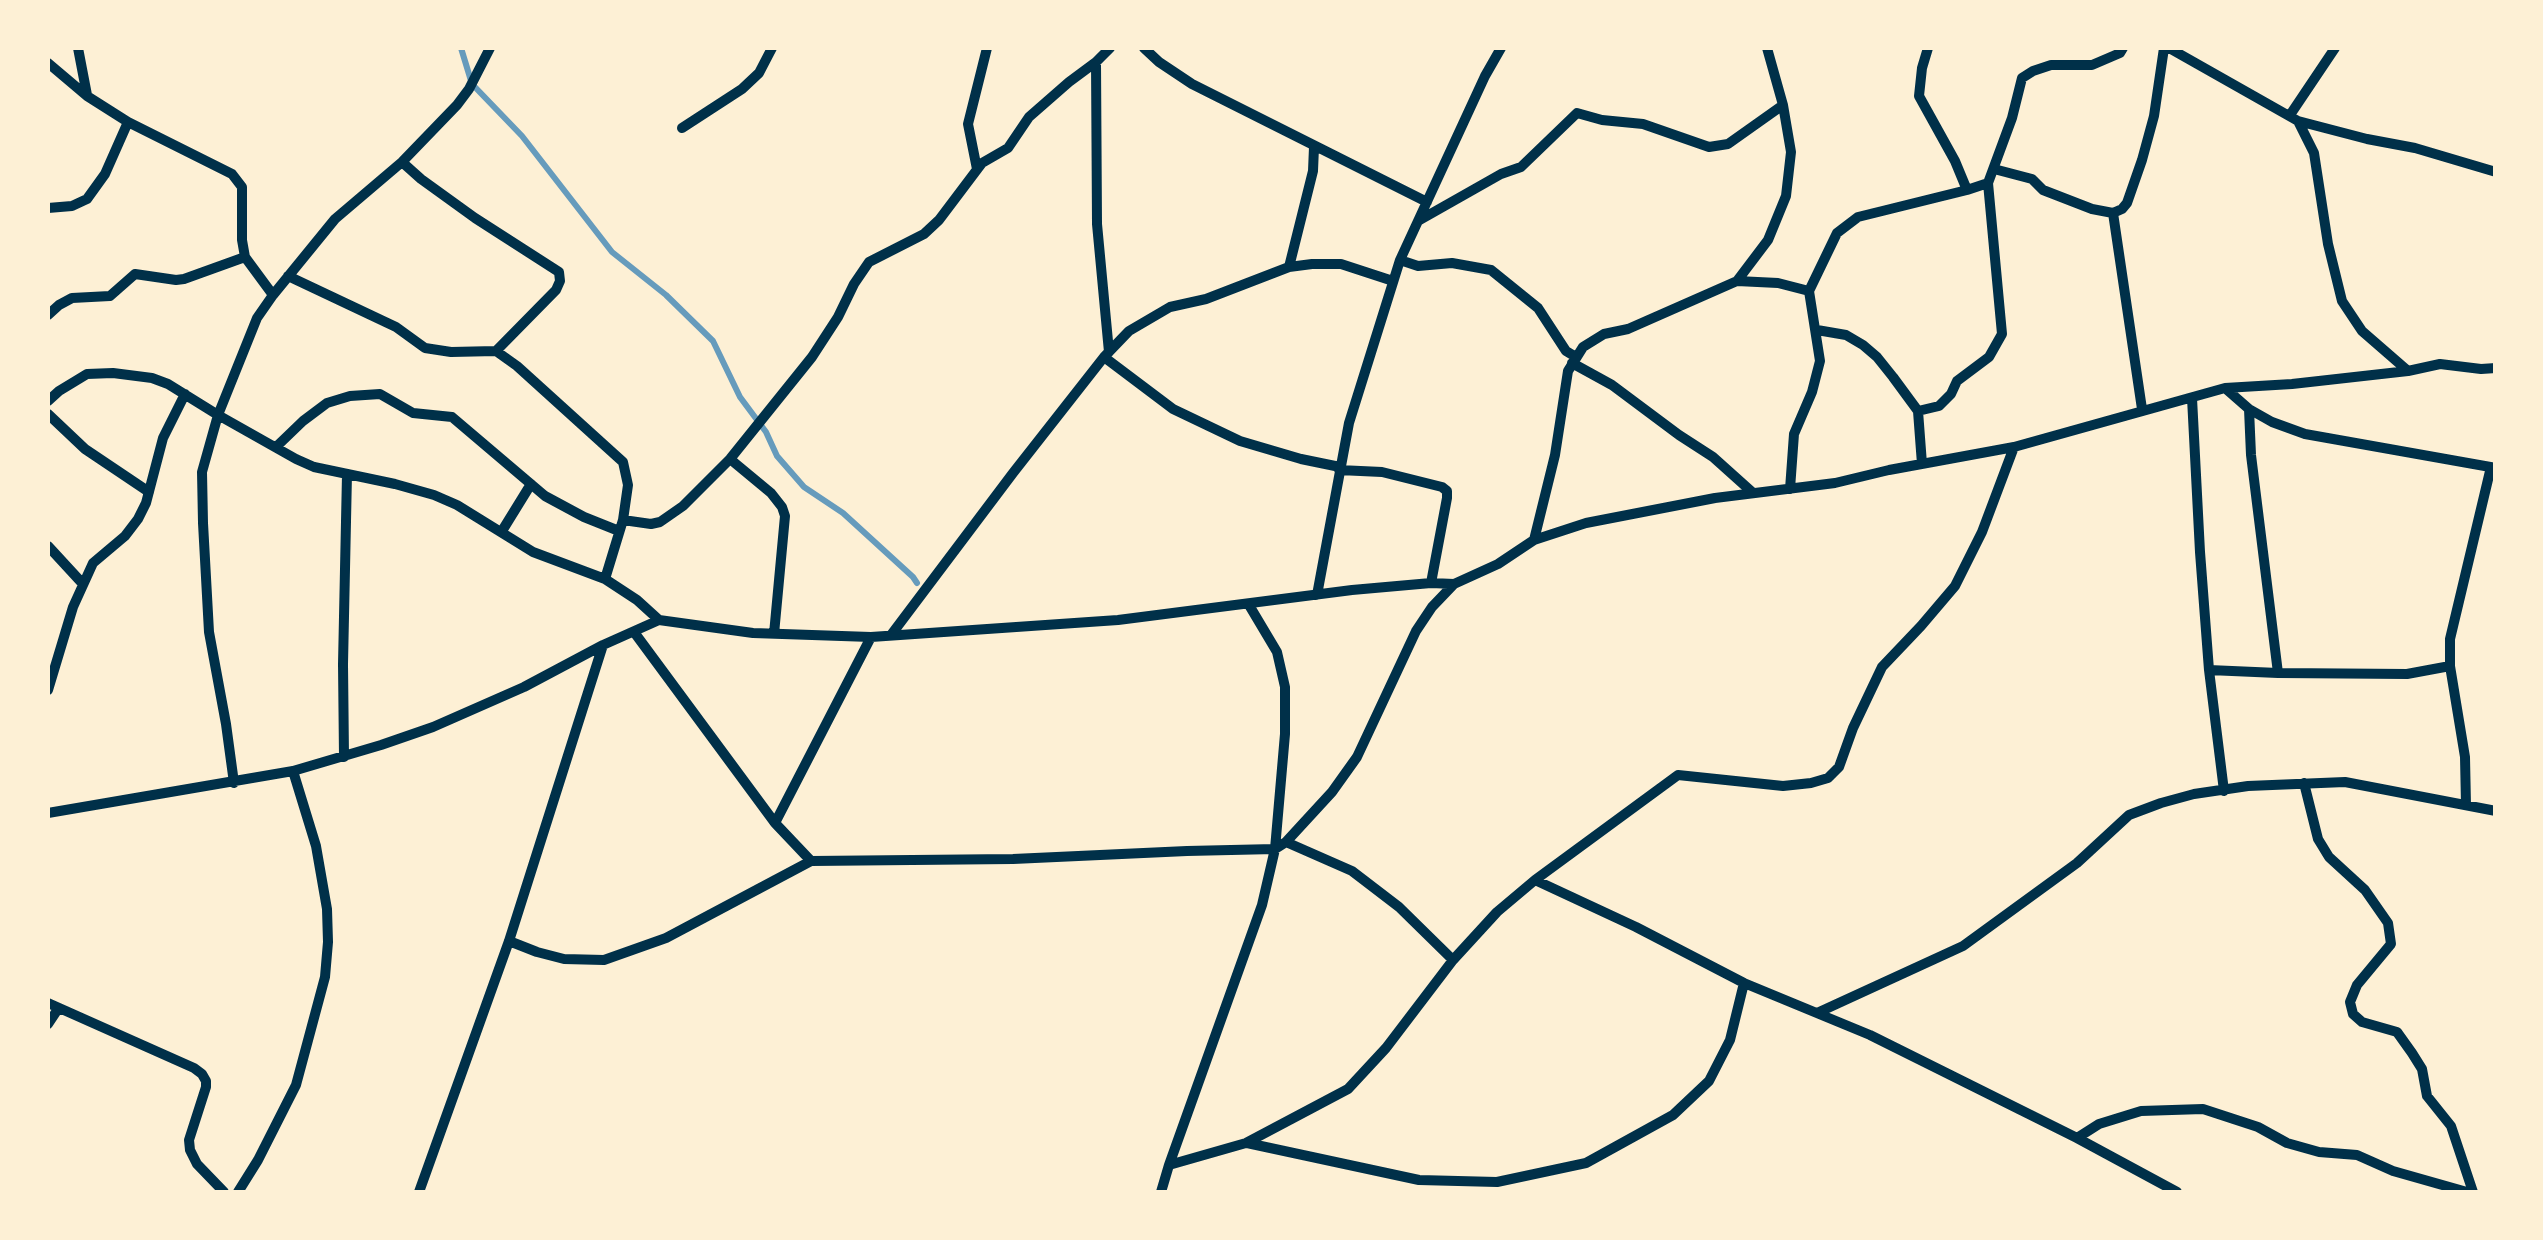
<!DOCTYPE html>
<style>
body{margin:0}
#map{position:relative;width:2543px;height:1240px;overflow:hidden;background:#fdf0d5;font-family:"Asap Condensed",sans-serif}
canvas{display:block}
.frame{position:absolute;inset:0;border:50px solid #fdf0d5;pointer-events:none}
</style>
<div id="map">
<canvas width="2543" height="1240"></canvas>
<div class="frame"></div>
</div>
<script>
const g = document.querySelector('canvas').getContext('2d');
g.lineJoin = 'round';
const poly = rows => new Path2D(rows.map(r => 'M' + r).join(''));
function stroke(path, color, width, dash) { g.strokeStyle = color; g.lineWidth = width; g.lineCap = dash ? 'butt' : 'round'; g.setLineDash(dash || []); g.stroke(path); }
stroke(poly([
 [461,48,472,84,522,136,612,252,666,295,713,341,740,397,766,432,777,456,804,487,843,513,913,577,917,583]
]), '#669bbc', 6);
stroke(poly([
 [78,48,87,95],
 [1144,48,1159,62,1192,84,1427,202],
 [1928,48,1922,68,1919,96,1955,161,1967,190],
 [2169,48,2298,121,2314,153,2328,244,2342,301,2362,331,2408,371],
 [1096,62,1097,224,1109,352],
 [48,63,87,96,128,122,232,174,242,187,242,240,245,257,273,295],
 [2290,115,2335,48],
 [2298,121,2367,139,2415,148,2496,172],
 [682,128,742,89,759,73,772,48],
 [402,162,421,179,475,218,559,272,560,281,556,290,496,351],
 [977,169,968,124,987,48],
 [1994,169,2032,179,2043,190,2092,209,2113,213,2122,209,2127,203,2142,160,2154,116,2164,48],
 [48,208,72,206,87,199,105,174,128,122],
 [2113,213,2142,409],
 [1418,221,1501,174,1521,167,1577,113,1602,120,1643,124,1709,147,1728,144,1783,105],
 [1400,260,1418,266,1452,263,1491,270,1538,308,1566,351,1576,357],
 [1289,267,1313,171,1314,147],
 [288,276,396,327,425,348,451,352,496,351,517,366,623,462,628,485,623,520],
 [1737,281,1768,240,1786,196,1791,152,1783,105,1767,48],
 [48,315,59,305,72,298,110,296,135,274,176,280,184,279,245,257],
 [1817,330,1846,335,1863,345,1877,357,1893,377,1918,411,1922,464],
 [1104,357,1173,409,1240,441,1301,459,1340,467],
 [1572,363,1612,385,1679,435,1713,457,1752,492],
 [2225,388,2249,409,2272,422,2305,434,2496,468],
 [2192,398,2200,552,2209,670,2224,791],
 [48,401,59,391,87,374,113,373,152,378,168,384,218,415,296,459,314,467,395,484,434,495,457,505,533,552,605,579,637,600,659,620],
 [2249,409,2251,455,2278,673],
 [1918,411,1939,406,1951,394,1957,381,1989,357,2002,334,1988,183],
 [48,414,85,449,149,492],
 [276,447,303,421,327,403,350,396,380,394,413,413,452,417,545,496,584,517,619,531],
 [730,459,771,493,782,507,785,516,774,634],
 [1339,470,1382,472,1442,487,1447,491,1447,498,1431,583],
 [1790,489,1794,434,1812,392,1820,361,1809,291],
 [502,531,531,484],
 [1534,540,1555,455,1568,371,1583,347,1604,334,1628,329,1737,281,1778,283,1809,291,1837,233,1858,217,1967,190,1988,183,2012,118,2022,78,2033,71,2051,65,2092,65,2120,53,2123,48],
 [48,546,83,584],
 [605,579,623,520,651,524,660,522,683,506,730,459,812,357,838,317,854,284,869,262,924,234,939,220,982,163,1008,148,1029,117,1069,82,1096,62,1110,48],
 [1317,595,1349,423,1400,260,1485,76,1501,48],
 [634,632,775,823,811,861],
 [891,635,1013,473,1104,357,1129,331,1170,307,1206,299,1289,267,1312,264,1341,264,1393,281],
 [2209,670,2278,673,2407,674,2450,666],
 [48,690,73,607,93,563,125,536,138,519,146,503,163,438,185,394],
 [344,757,343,664,347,474],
 [234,783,226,724,209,632,203,523,202,472,218,415,257,318,273,295,335,219,402,162,457,105,469,89,490,48],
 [2304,783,2318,839,2329,857,2365,890,2388,923,2391,944,2357,985,2350,1002,2353,1014,2362,1022,2397,1032,2412,1053,2422,1069,2427,1096,2451,1126,2473,1192],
 [2466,805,2465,757,2450,666,2450,639,2491,467],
 [48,813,293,771,381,745,433,727,524,687,603,645,659,620,753,633,871,637],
 [775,823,871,637,1118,620,1352,590,1431,583,1454,584,1498,564,1534,540,1586,523,1715,498,1835,483,1889,470,2014,447],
 [1286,842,1352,871,1399,907,1453,960],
 [1535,880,1636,927,1744,983,1870,1035,2077,1138,2177,1192],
 [509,941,537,952,564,959,604,960,666,938,811,861,1013,859,1187,851,1275,849,1286,842,1332,792,1357,757,1416,631,1432,607,1454,584],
 [48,1003,194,1068,202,1074,206,1081,206,1087,189,1140,190,1150,197,1164,224,1192],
 [1817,1013,1963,946,2077,863,2129,815,2161,803,2194,794,2248,786,2345,782,2496,811],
 [48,1024,58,1009],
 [2077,1138,2099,1124,2141,1111,2203,1109,2258,1127,2287,1143,2319,1152,2357,1155,2393,1171,2467,1192],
 [1247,1143,1419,1180,1497,1182,1586,1163,1673,1115,1709,1081,1730,1040,1744,983],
 [1169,1165,1246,1143,1348,1089,1386,1048,1453,960,1497,912,1535,880,1678,775,1783,786,1811,783,1828,778,1839,767,1853,728,1882,667,1921,626,1955,586,1982,532,2014,447,2225,388,2292,384,2408,371,2440,364,2481,369,2496,368],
 [238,1192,258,1160,296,1085,325,977,328,942,327,909,316,846,293,771],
 [419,1192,509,941,603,645],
 [1161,1192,1169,1165,1262,905,1275,849,1285,734,1285,687,1277,652,1249,605]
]), '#003049', 10);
</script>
